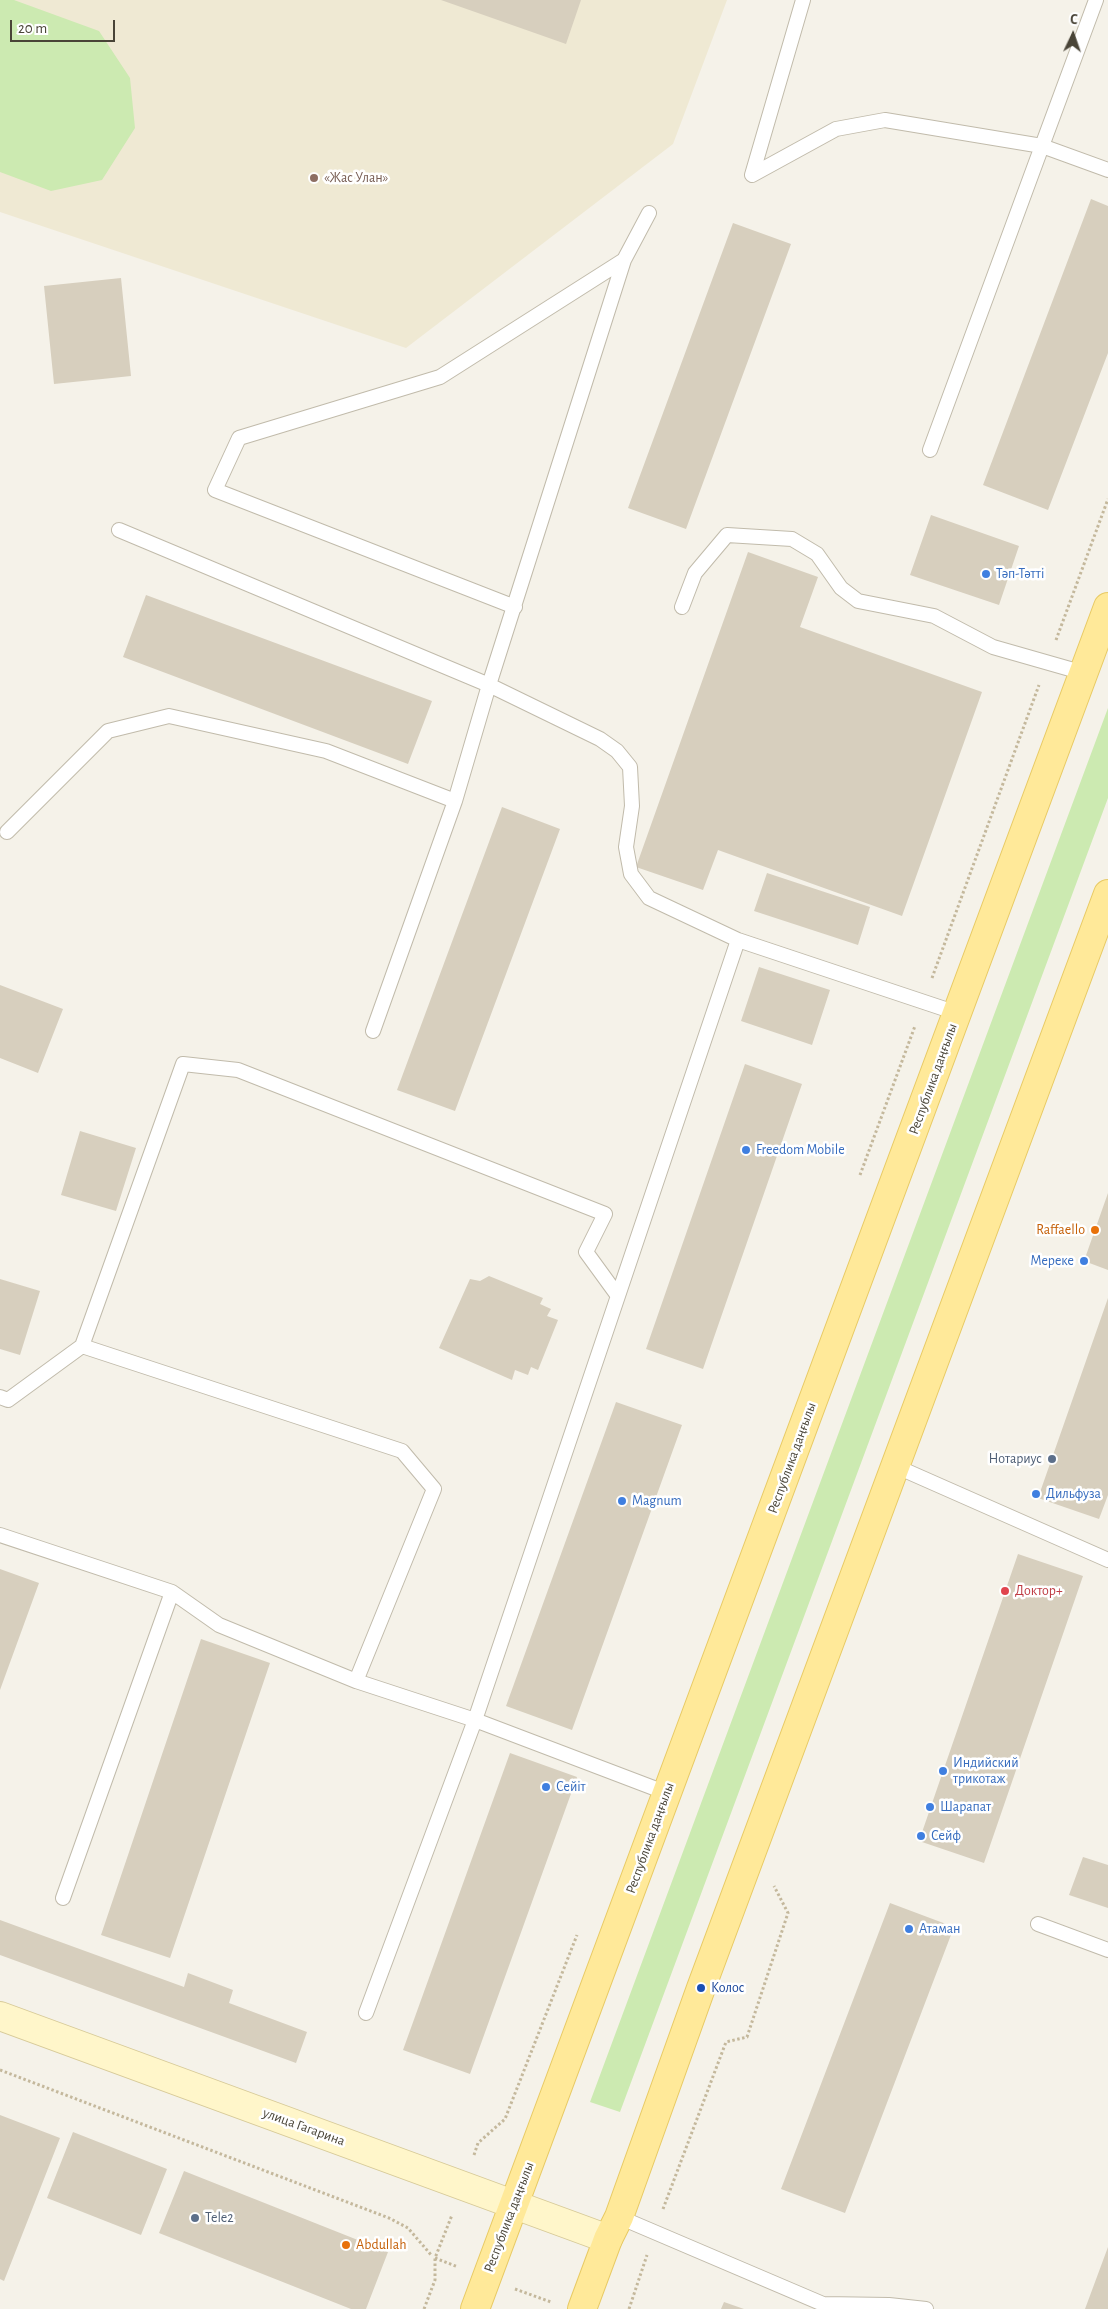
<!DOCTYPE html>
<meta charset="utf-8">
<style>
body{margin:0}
#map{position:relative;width:1108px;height:2309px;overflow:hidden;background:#f5f2e9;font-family:"Alegreya Sans",sans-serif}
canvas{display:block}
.north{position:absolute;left:1048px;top:10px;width:50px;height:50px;-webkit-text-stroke:4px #fff;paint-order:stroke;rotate:3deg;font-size:14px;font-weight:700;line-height:20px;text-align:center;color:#494437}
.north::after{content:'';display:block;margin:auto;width:18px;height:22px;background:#494437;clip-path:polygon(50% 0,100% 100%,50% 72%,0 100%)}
.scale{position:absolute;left:10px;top:20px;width:105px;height:22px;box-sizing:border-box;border:2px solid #494437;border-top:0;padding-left:6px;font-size:15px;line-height:18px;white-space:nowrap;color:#494437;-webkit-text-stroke:4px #fff;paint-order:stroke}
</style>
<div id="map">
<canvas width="1108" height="2309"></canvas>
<div class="north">С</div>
<div class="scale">20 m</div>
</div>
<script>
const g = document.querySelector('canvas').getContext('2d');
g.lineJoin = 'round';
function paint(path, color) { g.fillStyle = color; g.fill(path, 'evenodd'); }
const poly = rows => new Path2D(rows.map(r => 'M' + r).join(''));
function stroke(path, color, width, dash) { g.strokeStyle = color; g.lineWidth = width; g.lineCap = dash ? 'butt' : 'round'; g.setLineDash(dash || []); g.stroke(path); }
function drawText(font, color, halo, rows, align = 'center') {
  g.font = font + ' "Alegreya Sans",sans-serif'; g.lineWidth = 5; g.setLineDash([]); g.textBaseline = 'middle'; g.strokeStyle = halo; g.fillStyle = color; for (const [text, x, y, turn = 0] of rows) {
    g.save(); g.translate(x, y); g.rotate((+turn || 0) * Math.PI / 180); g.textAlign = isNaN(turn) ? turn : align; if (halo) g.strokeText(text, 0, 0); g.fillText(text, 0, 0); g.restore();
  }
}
paint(poly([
 [0,0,727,0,673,144,406,348,0,212]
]), '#efe9d3');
paint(poly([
 [0,0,14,0,99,31,130,78,135,128,102,180,51,191,0,172],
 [1108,708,1108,798,620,2112,590,2102]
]), '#cceab1');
paint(poly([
 [441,0,581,0,566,44],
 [1091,199,1108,206,1108,353,1048,510,983,485],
 [733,223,791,244,686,529,628,508],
 [121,278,131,376,54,384,44,286],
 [931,515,1019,546,999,605,910,575],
 [748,552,818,577,800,627,982,692,902,916,718,850,703,890,636,867],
 [146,595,432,701,408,764,123,657],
 [502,807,560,829,455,1111,397,1090],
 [767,873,870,907,858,945,754,911],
 [759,967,830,990,812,1045,741,1021],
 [0,985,63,1009,38,1073,0,1058],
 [745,1064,802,1084,703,1369,646,1349],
 [80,1131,136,1148,116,1211,61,1195],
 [1108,1193,1108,1270,1084,1261],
 [489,1276,543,1298,540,1304,551,1309,547,1316,558,1320,538,1370,531,1367,528,1375,515,1370,512,1380,439,1348,470,1279,480,1281],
 [0,1279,40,1291,20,1355,0,1349],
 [1108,1298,1108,1495,1099,1519,1038,1498],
 [616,1402,682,1425,572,1730,506,1706],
 [1018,1554,1083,1576,984,1863,919,1841],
 [0,1569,39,1583,0,1690],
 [201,1639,270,1663,170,1958,101,1935],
 [510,1753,577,1777,470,2074,403,2050],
 [1083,1857,1108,1865,1108,1908,1069,1895],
 [890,1903,954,1927,845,2213,781,2189],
 [0,1920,184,1987,188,1973,233,1990,229,2003,307,2032,296,2063,0,1955],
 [0,2115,60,2138,4,2281,0,2279],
 [73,2132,167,2169,141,2235,47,2198],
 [184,2171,388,2252,366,2309,351,2309,159,2233],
 [1108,2247,1108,2309,1085,2309],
 [724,2302,744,2309,721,2309]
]), '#d7cfbe');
const service = poly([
 [803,0,752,175,836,129,885,120,1042,146,1096,0],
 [930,450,1042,146,1108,170],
 [119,530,489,685,624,260,649,213],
 [515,607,215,490,239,438,440,377,624,260],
 [682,607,695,573,727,535,792,539,817,554,841,588,858,601,934,616,993,647,1084,673],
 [7,832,108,731,169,716,326,751,455,801,489,685,600,739,617,751,630,767,632,806,626,847,631,874,649,898,738,940,957,1013],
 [373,1031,455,801],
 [82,1346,402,1451,434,1489,356,1681],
 [0,1397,8,1400,82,1346,183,1064,238,1070,605,1214,586,1252,618,1296],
 [895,1466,1108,1560],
 [0,1535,172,1592,219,1625,356,1681,475,1720,667,1793],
 [63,1898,172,1592],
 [1038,1924,1108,1950],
 [366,2013,475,1720,738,940],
 [619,2217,823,2304,889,2305,926,2309]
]);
const secondary = poly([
 [0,2016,608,2239]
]);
const primary = poly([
 [475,2309,1108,607],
 [582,2309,608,2239,619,2217,701,1988,1108,894]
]);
stroke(service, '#c1bbab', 16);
stroke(secondary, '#d7ca98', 30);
stroke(primary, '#e8ca64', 30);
stroke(poly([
 [1056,640,1108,499],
 [932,978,1039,685],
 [860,1175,915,1026],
 [0,2070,389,2218,408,2228,432,2256],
 [474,2155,478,2143,505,2119,577,1935],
 [663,2209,726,2042,747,2037,788,1913,774,1886],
 [435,2258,458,2267],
 [515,2289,551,2302],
 [424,2309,435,2280,435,2258,452,2215],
 [629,2309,647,2255]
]), '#c4b89c', 3, [2.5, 2.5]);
stroke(service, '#fff', 14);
stroke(secondary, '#fff6ca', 28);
stroke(primary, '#ffe999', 28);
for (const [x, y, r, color] of [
 [314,178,5,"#8d6e63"],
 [986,574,5,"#3f7fe0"],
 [746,1150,5,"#3f7fe0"],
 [1095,1230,5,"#e8710a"],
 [1084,1261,5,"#3f7fe0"],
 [1052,1459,5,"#5c6f8a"],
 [1036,1494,5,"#3f7fe0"],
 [622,1501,5,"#3f7fe0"],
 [1005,1591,5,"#e0444e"],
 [943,1771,5,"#3f7fe0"],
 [546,1787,5,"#3f7fe0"],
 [930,1807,5,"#3f7fe0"],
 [921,1836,5,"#3f7fe0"],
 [909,1929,5,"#3f7fe0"],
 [701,1988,5,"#1a4fb4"],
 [195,2218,5,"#5c6f8a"],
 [346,2245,5,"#e8710a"]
]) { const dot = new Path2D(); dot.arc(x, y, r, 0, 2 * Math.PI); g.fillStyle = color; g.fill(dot); stroke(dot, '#fff', 2); }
drawText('14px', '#785e54', '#fff', [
 ["«Жас Улан»",324,178]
], 'left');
drawText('14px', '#366cbe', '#fff', [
 ["Тәп-Тәтті",996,574],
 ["Freedom Mobile",756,1150],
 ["Мереке",1074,1261,"right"],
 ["Дильфуза",1046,1494],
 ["Magnum",632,1501],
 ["Индийский",953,1763],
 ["трикотаж",953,1779],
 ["Сейіт",556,1787],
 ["Шарапат",940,1807],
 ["Сейф",931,1836],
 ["Атаман",919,1929]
], 'left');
drawText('14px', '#494437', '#fff', [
 ["Республика даңғылы",933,1079,-70],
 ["Республика даңғылы",792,1458,-70],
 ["Республика даңғылы",650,1838,-70],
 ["улица Гагарина",304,2127,20],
 ["Республика даңғылы",509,2217,-69]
]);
drawText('14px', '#c56008', '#fff', [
 ["Raffaello",1085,1230],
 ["Аbdullah",356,2245,"left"]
], 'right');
drawText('14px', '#4e5e75', '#fff', [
 ["Нотариус",1042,1459],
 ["Tele2",205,2218,"left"]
], 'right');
drawText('14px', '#be3a42', '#fff', [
 ["Доктор+",1015,1591]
], 'left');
drawText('14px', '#164399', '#fff', [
 ["Колос",711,1988]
], 'left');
</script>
